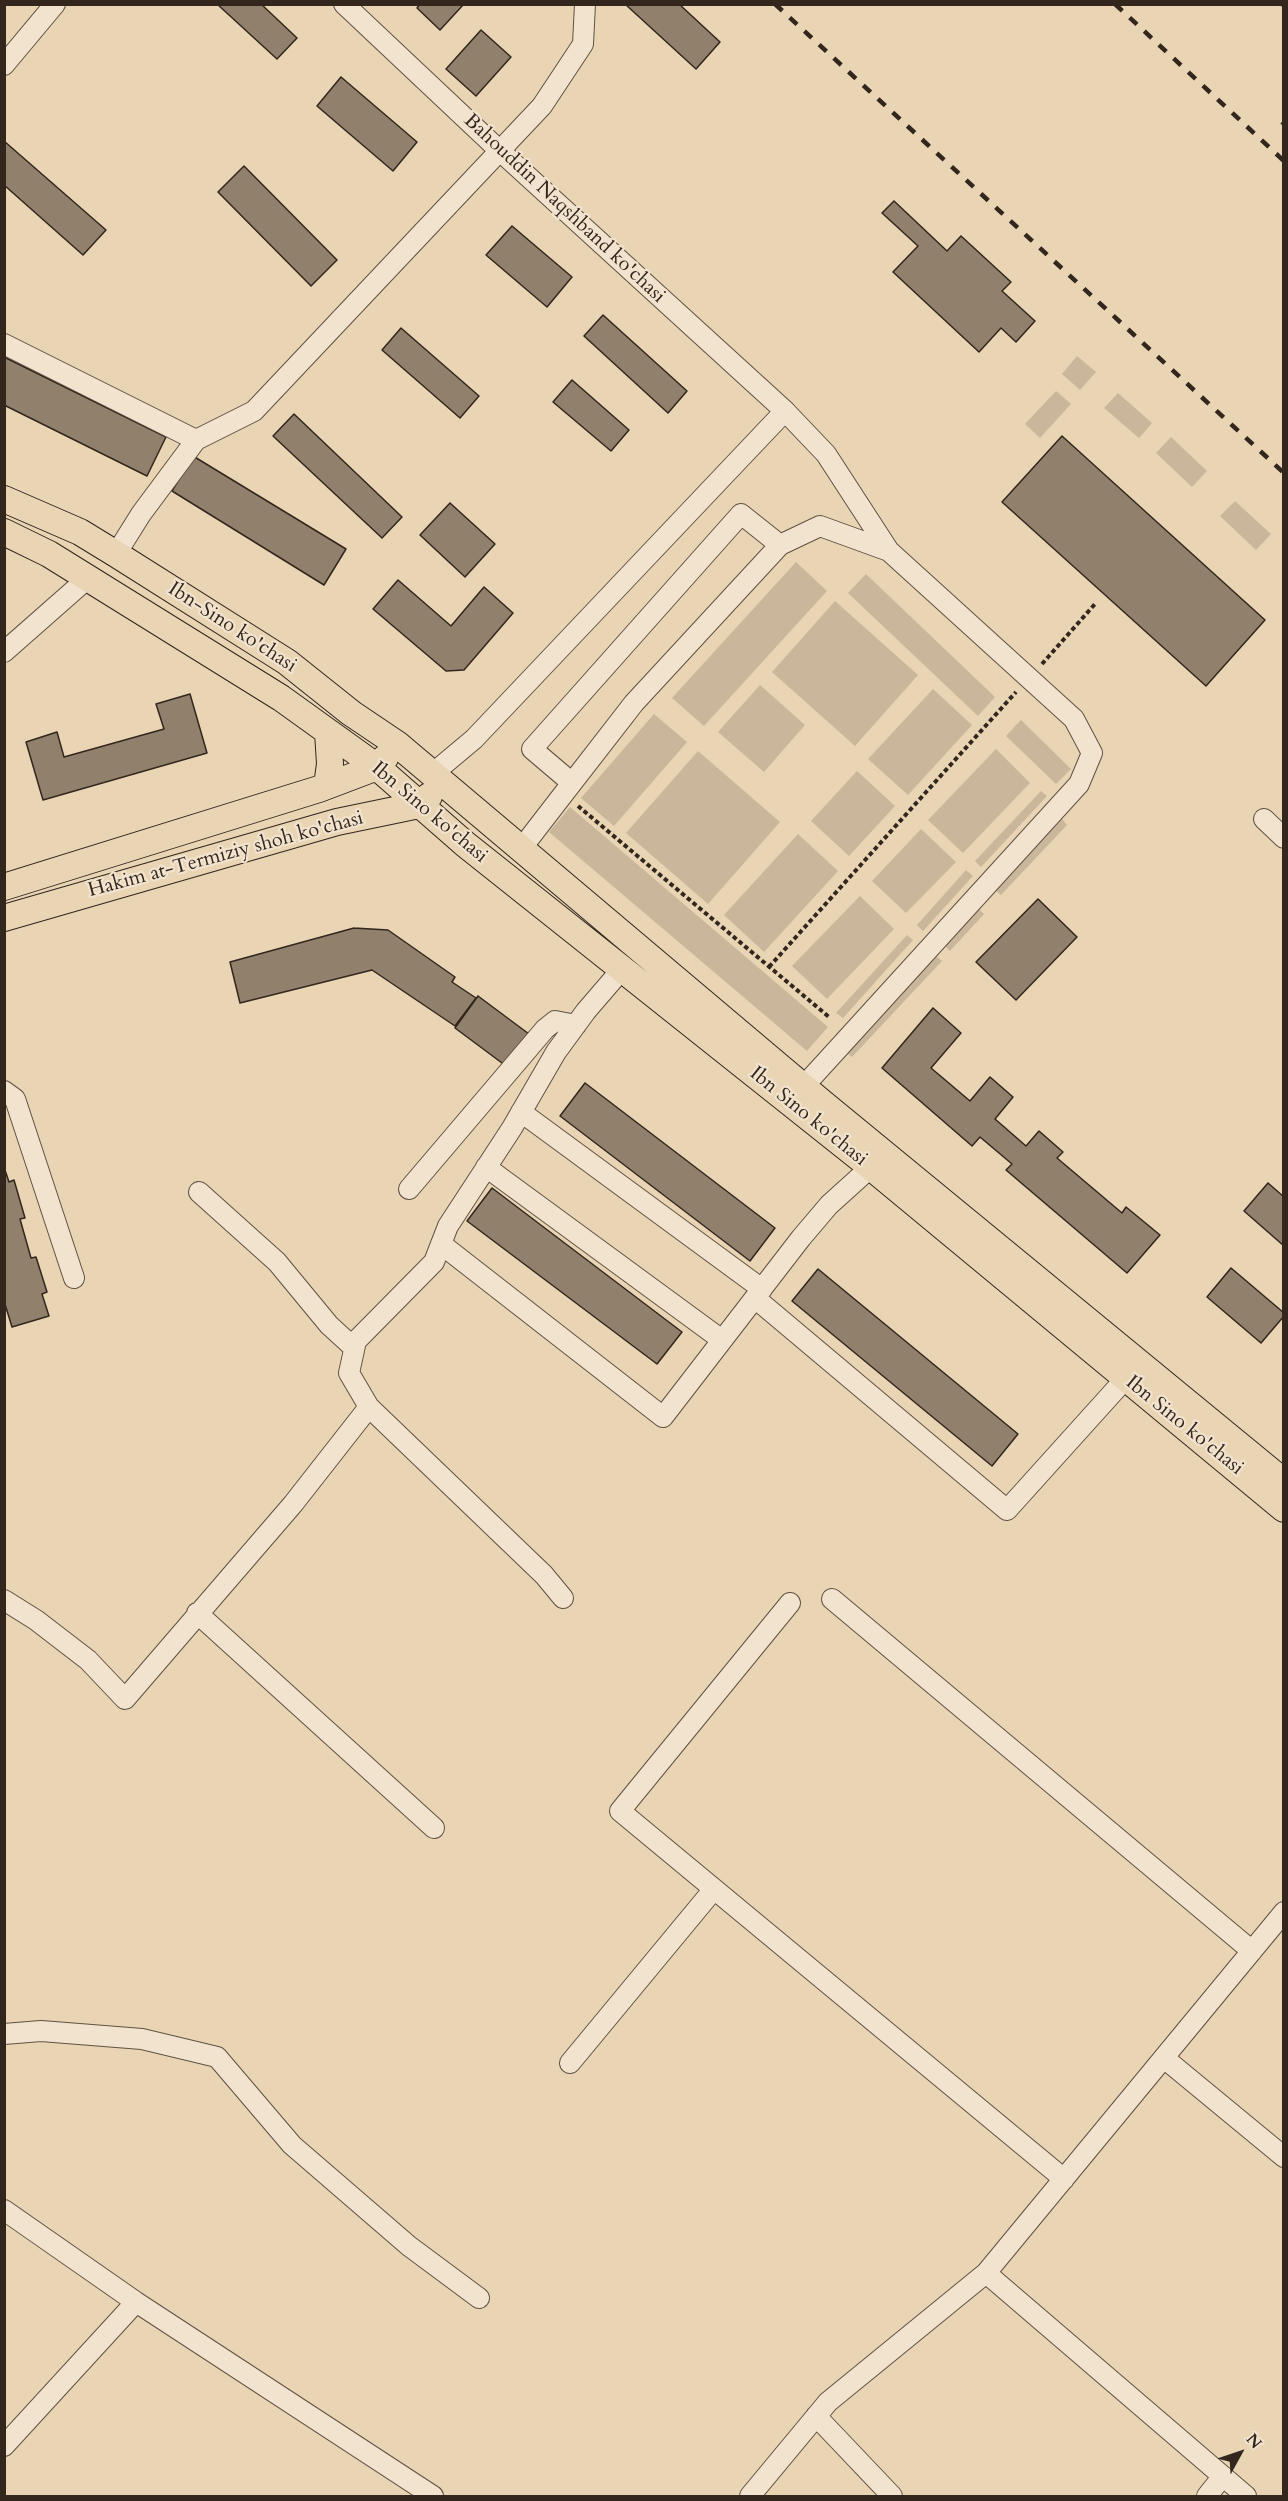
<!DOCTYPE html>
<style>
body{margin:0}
#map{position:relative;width:1288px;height:2501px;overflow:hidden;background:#e9d4b4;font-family:Cardo,serif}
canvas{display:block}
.frame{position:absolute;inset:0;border:6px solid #32261d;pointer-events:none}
.north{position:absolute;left:1210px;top:2423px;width:60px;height:60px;-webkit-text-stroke:4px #f1e3ce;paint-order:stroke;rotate:50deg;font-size:16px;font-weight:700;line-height:24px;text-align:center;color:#32261d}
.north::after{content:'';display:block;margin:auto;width:21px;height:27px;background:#32261d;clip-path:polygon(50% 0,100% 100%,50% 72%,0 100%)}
</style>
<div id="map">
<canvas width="1288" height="2501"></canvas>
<div class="frame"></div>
<div class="north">N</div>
</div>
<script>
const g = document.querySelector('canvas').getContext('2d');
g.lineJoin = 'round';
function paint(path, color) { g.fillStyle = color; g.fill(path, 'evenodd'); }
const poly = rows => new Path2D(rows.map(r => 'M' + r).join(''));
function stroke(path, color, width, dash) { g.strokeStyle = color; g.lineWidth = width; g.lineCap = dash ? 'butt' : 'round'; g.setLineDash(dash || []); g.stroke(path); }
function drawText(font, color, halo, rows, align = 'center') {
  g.font = font + ' Cardo,serif'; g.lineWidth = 4.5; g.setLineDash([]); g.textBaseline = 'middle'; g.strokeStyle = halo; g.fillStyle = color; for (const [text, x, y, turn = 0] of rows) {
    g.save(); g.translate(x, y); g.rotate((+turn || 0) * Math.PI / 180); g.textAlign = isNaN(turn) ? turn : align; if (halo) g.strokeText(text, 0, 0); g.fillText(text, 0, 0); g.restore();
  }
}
paint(poly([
 [1077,356,1096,372,1080,390,1062,374],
 [1056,391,1071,404,1040,438,1025,424],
 [1118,393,1152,423,1139,438,1104,408],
 [1171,437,1207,471,1192,487,1156,453],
 [1235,501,1271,534,1256,550,1220,516],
 [796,562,827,591,704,726,672,698],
 [866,574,995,697,978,716,848,593],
 [835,601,918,675,855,746,772,672],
 [760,685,805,725,764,772,718,732],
 [933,689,972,725,908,795,868,759],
 [654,714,687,742,614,826,581,798],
 [1021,720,1071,769,1056,784,1006,736],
 [996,749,1030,783,963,853,928,820],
 [698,751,780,822,708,904,626,833],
 [857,771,895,806,849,856,811,821],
 [1041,791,1047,796,981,867,975,861],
 [570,807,828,1027,807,1051,549,832],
 [1062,819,1067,825,1001,895,995,890],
 [921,829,956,862,906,913,872,881],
 [798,834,838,871,764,952,724,915],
 [966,870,973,876,923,931,917,925],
 [860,896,894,929,827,999,792,966],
 [979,909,984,914,950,951,945,946],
 [907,935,913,940,843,1018,836,1013],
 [936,956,942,961,852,1057,846,1052]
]), '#cab69a');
const building = poly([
 [217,4,261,4,297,38,277,59,217,4],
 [420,4,464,4,440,30,417,8,420,4],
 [625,4,679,4,720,42,696,69,625,4],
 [481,30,511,57,476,96,446,69,481,30],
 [341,77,417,142,393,171,317,106,341,77],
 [4,141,106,230,83,255,4,185,4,141],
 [244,166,337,260,311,286,218,192,244,166],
 [894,201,947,251,961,236,1011,282,1002,291,1035,321,1016,342,1001,328,979,352,893,272,918,246,882,213,894,201],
 [512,226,572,277,547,307,486,255,512,226],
 [603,315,687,391,668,413,584,336,603,315],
 [401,328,479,396,460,418,382,350,401,328],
 [4,357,166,437,147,476,4,405,4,357],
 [572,380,629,430,611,451,553,402,572,380],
 [294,414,402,517,382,538,273,436,294,414],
 [1062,436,1265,620,1206,686,1002,502,1062,436],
 [193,456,346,549,324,585,172,491,193,456],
 [450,503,495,544,465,577,420,535,450,503],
 [398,580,451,626,484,587,513,613,464,670,446,671,373,609,398,580],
 [190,694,207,753,43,800,26,742,57,732,64,757,164,729,156,704,190,694],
 [1038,899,1077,937,1016,1000,976,962,1038,899],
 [354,928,388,930,455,977,452,982,476,998,455,1026,372,970,240,1003,230,962,354,928],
 [478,996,529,1034,506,1066,455,1028,478,996],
 [933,1008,961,1033,931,1068,970,1101,990,1077,1013,1097,995,1119,1026,1146,1039,1131,1063,1152,1057,1158,1122,1213,1126,1207,1160,1235,1127,1273,1006,1170,1012,1164,980,1137,972,1146,882,1068,933,1008],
 [585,1083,775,1228,750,1261,560,1116,585,1083],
 [4,1167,9,1182,14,1180,25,1218,20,1219,31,1258,36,1257,47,1292,42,1294,49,1316,12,1327,4,1301,4,1167],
 [1268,1183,1284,1197,1284,1246,1244,1211,1268,1183],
 [492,1188,682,1332,657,1364,467,1221,492,1188],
 [1231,1268,1284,1313,1284,1316,1261,1343,1207,1297,1231,1268],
 [818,1269,1018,1434,992,1466,792,1301,818,1269]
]);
paint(building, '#91806c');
stroke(building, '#32261d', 1.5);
const minor = poly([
 [344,4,500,151,785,411,826,454,889,551],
 [4,65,55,4],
 [4,344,196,440],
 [780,545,820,526,889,551,1074,719,1092,753,1079,784,803,1087],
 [116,554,141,514,196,440,254,411,542,106,583,44,585,4],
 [4,652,88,578],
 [431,775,474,739,785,411],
 [1264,819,1284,838],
 [521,849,558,801,634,703,780,545,741,514,532,749,572,783],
 [4,1091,15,1099,74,1278],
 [521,1112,762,1289],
 [486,1167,722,1340],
 [409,1189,545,1029,555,1021,576,1025],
 [199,1192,277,1262,329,1325,353,1347],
 [441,1244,663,1417,801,1238,829,1205,871,1167],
 [755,1298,1007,1510,1126,1378],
 [369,1407,544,1575,563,1598],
 [832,1599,1252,1951],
 [4,1600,36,1620,88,1660,125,1699,293,1504,369,1407,349,1373,356,1341,434,1262,448,1226,512,1128,556,1052,586,1011,623,968],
 [790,1603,620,1811,1064,2179],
 [197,1613,434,1828],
 [4,2034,41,2031,142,2039,217,2057,292,2145,409,2246,479,2298],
 [1164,2058,1284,2157],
 [570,2063,714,1889],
 [4,2210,136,2302,433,2496],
 [986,2273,1246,2496],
 [816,2416,892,2496],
 [4,2446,136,2302],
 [750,2496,828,2402,986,2273,1284,1912],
 [1207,2496,1223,2476]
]);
const major = poly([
 [4,499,80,532,116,554,287,662,351,713,397,744,820,1101,1284,1482],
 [4,532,49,554,281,698,377,767,465,844,871,1167,1284,1509],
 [327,786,330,764,328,732],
 [4,887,319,789,377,767,385,758],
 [4,918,337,822,419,805,429,796]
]);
stroke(minor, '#605243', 22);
stroke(major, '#32261d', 28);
stroke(poly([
 [1042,664,1095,604],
 [578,806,829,1017],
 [769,967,1016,692]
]), '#32261d', 4, [4.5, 3]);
stroke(minor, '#f1e3ce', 20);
stroke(major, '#e9d4b4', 26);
stroke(poly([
 [775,4,1284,473],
 [1115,4,1284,161],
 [1283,4,1284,6],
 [1282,122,1284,124]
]), '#32261d', 4.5, [10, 10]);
drawText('20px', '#32261d', '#f1e3ce', [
 ["Bahouddin Naqshband ko'chasi",564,209,43],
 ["Ibn-Sino ko'chasi",232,628,33],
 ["Ibn Sino ko'chasi",429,813,40],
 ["Hakim at-Termiziy shoh ko'chasi",226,855,-15],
 ["Ibn Sino ko'chasi",808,1117,39],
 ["Ibn Sino ko'chasi",1184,1426,39]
]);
</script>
